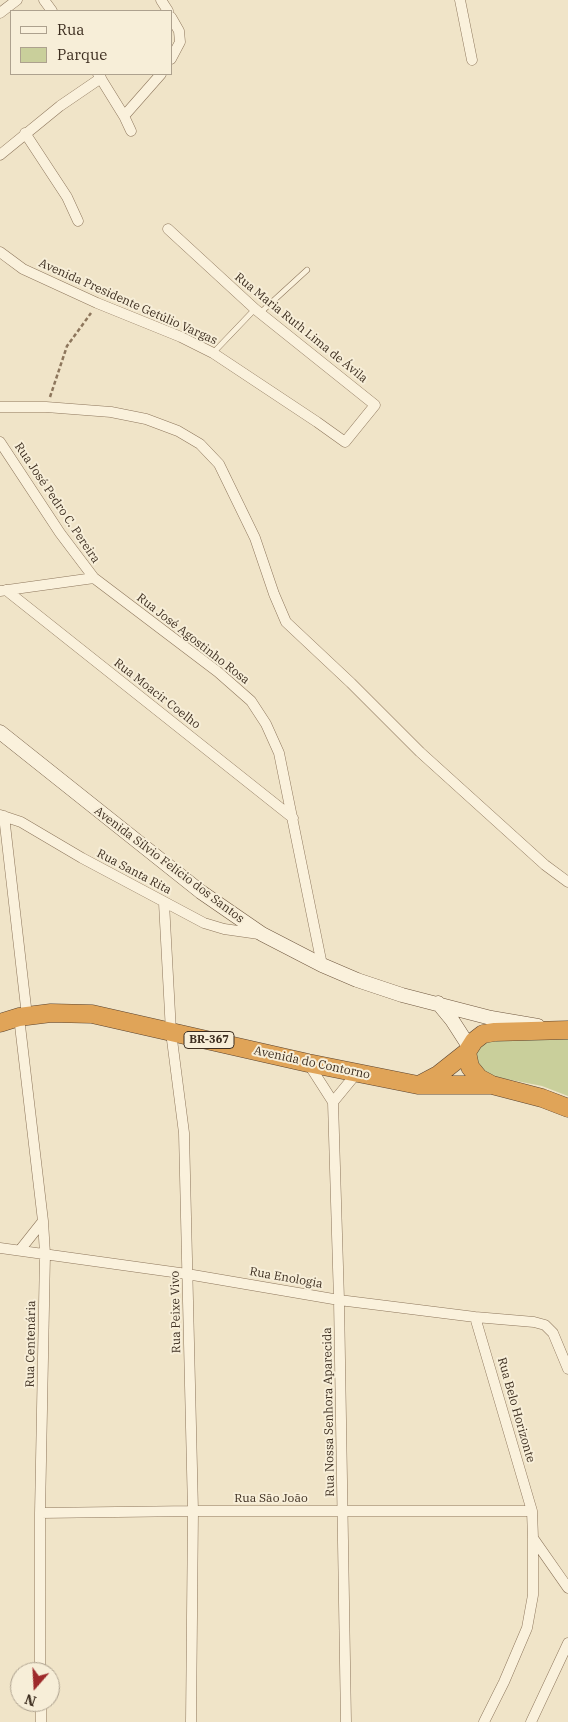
<!DOCTYPE html>
<meta charset="utf-8">
<style>
body{margin:0}
#map{position:relative;width:568px;height:1722px;overflow:hidden;background:#f0e4c8;font-family:"IBM Plex Serif",serif}
canvas{display:block}
.legend{position:absolute;left:10px;top:10px;width:162px;height:65px;box-sizing:border-box;background:#f7eed8;border:1px solid #ada18e;margin:0;padding:6px 9px;list-style:none;font-size:15px;color:#3d2e20}
.legend li{display:flex;align-items:center;gap:10px;height:25px}
.legend b{width:25px;border:1px solid #ada18e}
.north{position:absolute;left:10px;top:1662px;width:50px;height:50px;box-sizing:border-box;background:#f7eed8;border:1px solid #ada18e;border-radius:50%;rotate:199deg;font-size:14px;font-weight:700;line-height:20px;text-align:center;color:#3d2e20}
.north::after{content:'';display:block;margin:auto;width:18px;height:22px;background:#9e2a2b;clip-path:polygon(50% 0,100% 100%,50% 72%,0 100%)}
</style>
<div id="map">
<canvas width="568" height="1722"></canvas>
<ul class="legend">
<li><b style="height:6px;background:#faf1dc"></b>Rua</li>
<li><b style="height:14px;background:#c9cf9b"></b>Parque</li>
</ul>
<div class="north">N</div>
</div>
<script>
const g = document.querySelector('canvas').getContext('2d');
g.lineJoin = 'round';
function paint(path, color) { g.fillStyle = color; g.fill(path, 'evenodd'); }
const poly = rows => new Path2D(rows.map(r => 'M' + r).join(''));
function stroke(path, color, width, dash) { g.strokeStyle = color; g.lineWidth = width; g.lineCap = dash ? 'butt' : 'round'; g.setLineDash(dash || []); g.stroke(path); }
function drawText(font, color, halo, rows, align = 'center') {
  g.font = font + ' "IBM Plex Serif",serif'; g.lineWidth = 4; g.setLineDash([]); g.textBaseline = 'middle'; g.strokeStyle = halo; g.fillStyle = color; for (const [text, x, y, turn = 0] of rows) {
    g.save(); g.translate(x, y); g.rotate((+turn || 0) * Math.PI / 180); g.textAlign = isNaN(turn) ? turn : align; if (halo) g.strokeText(text, 0, 0); g.fillText(text, 0, 0); g.restore();
  }
}
paint(poly([
 [490,1038,568,1038,568,1096,542,1086,491,1076,476,1064,476,1044]
]), '#c9cf9b');
const lane = poly([
 [260,313,307,270],
 [213,353,255,309]
]);
const street = poly([
 [44,0,52,11],
 [161,0,168,11],
 [460,0,472,60],
 [0,13,17,0],
 [171,17,179,31,180,42,171,59],
 [98,74,124,116,131,131],
 [124,116,161,74],
 [25,133,67,197,78,221],
 [0,155,60,106,101,78],
 [0,252,23,269,97,303,181,337,213,353,317,422,345,442,375,405,255,309,168,229],
 [0,407,46,407,111,412,146,419,178,431,200,444,219,464,255,538,274,594,286,622,351,683,420,752,545,865,568,882],
 [0,442,60,533,94,578],
 [6,590,293,818],
 [0,591,94,578,218,672,251,701,266,724,279,753,322,965],
 [0,815,21,822,82,858,204,923,224,929,259,934],
 [4,816,27,1016],
 [164,903,171,1032,184,1133,193,1511,191,1722],
 [19,1017,43,1221,45,1254,40,1513,40,1672],
 [308,1063,333,1102,339,1300,346,1722],
 [333,1102,356,1074],
 [0,1248,187,1274,339,1300,475,1317,534,1322,545,1325,553,1333,568,1369],
 [20,1250,43,1221],
 [475,1317,532,1511,533,1538,533,1595,527,1628,504,1682,484,1722],
 [40,1513,193,1511,532,1511],
 [533,1538,568,1588],
 [41,1702,41,1722],
 [531,1722,568,1643]
]);
const secondary = poly([
 [0,732,201,892,262,934,322,965,357,980,402,995,491,1018,538,1026],
 [438,1003,452,1020,470,1048]
]);
const highway = poly([
 [0,1023,19,1017,51,1013,92,1014,308,1063,418,1085,492,1085],
 [568,1030,495,1032,483,1034,474,1041,467,1052,470,1067,479,1078,492,1085,542,1098,568,1108],
 [421,1084,438,1075,467,1052]
]);
stroke(lane, '#8d765c', 6);
stroke(street, '#8d765c', 11);
stroke(secondary, '#6f573f', 15);
stroke(highway, '#5b4430', 19);
stroke(poly([
 [50,397,67,346,91,313]
]), '#8d765c', 2.5, [4, 2.5]);
stroke(lane, '#faf1dc', 5);
stroke(street, '#faf1dc', 10);
stroke(secondary, '#faf1dc', 14);
stroke(highway, '#e0a458', 18);
for (const [x, y, w] of [
 [209,1040,50]
]) { const box = new Path2D(); box.roundRect(x - w / 2, y - 8.5, w, 17, 4); g.fillStyle = '#f7eed8'; g.fill(box); stroke(box, '#3d2e20', 1); }
drawText('bold 11px', '#3d2e20', null, [
 ["BR-367",209,1040]
]);
drawText('12px', '#3d2e20', '#f7eed8', [
 ["Avenida Presidente Getúlio Vargas",128,302,24],
 ["Rua Maria Ruth Lima de Ávila",301,328,39],
 ["Rua José Pedro C. Pereira",57,503,56],
 ["Rua José Agostinho Rosa",193,639,38],
 ["Rua Moacir Coelho",157,694,38],
 ["Avenida Sílvio Felício dos Santos",169,865,37],
 ["Rua Santa Rita",134,872,28],
 ["Avenida do Contorno",312,1063,12],
 ["Rua Enologia",286,1278,10],
 ["Rua Peixe Vivo",176,1312,-91],
 ["Rua Centenária",31,1344,-89],
 ["Rua Belo Horizonte",516,1410,74],
 ["Rua Nossa Senhora Aparecida",329,1412,-91],
 ["Rua São João",271,1499]
]);
</script>
